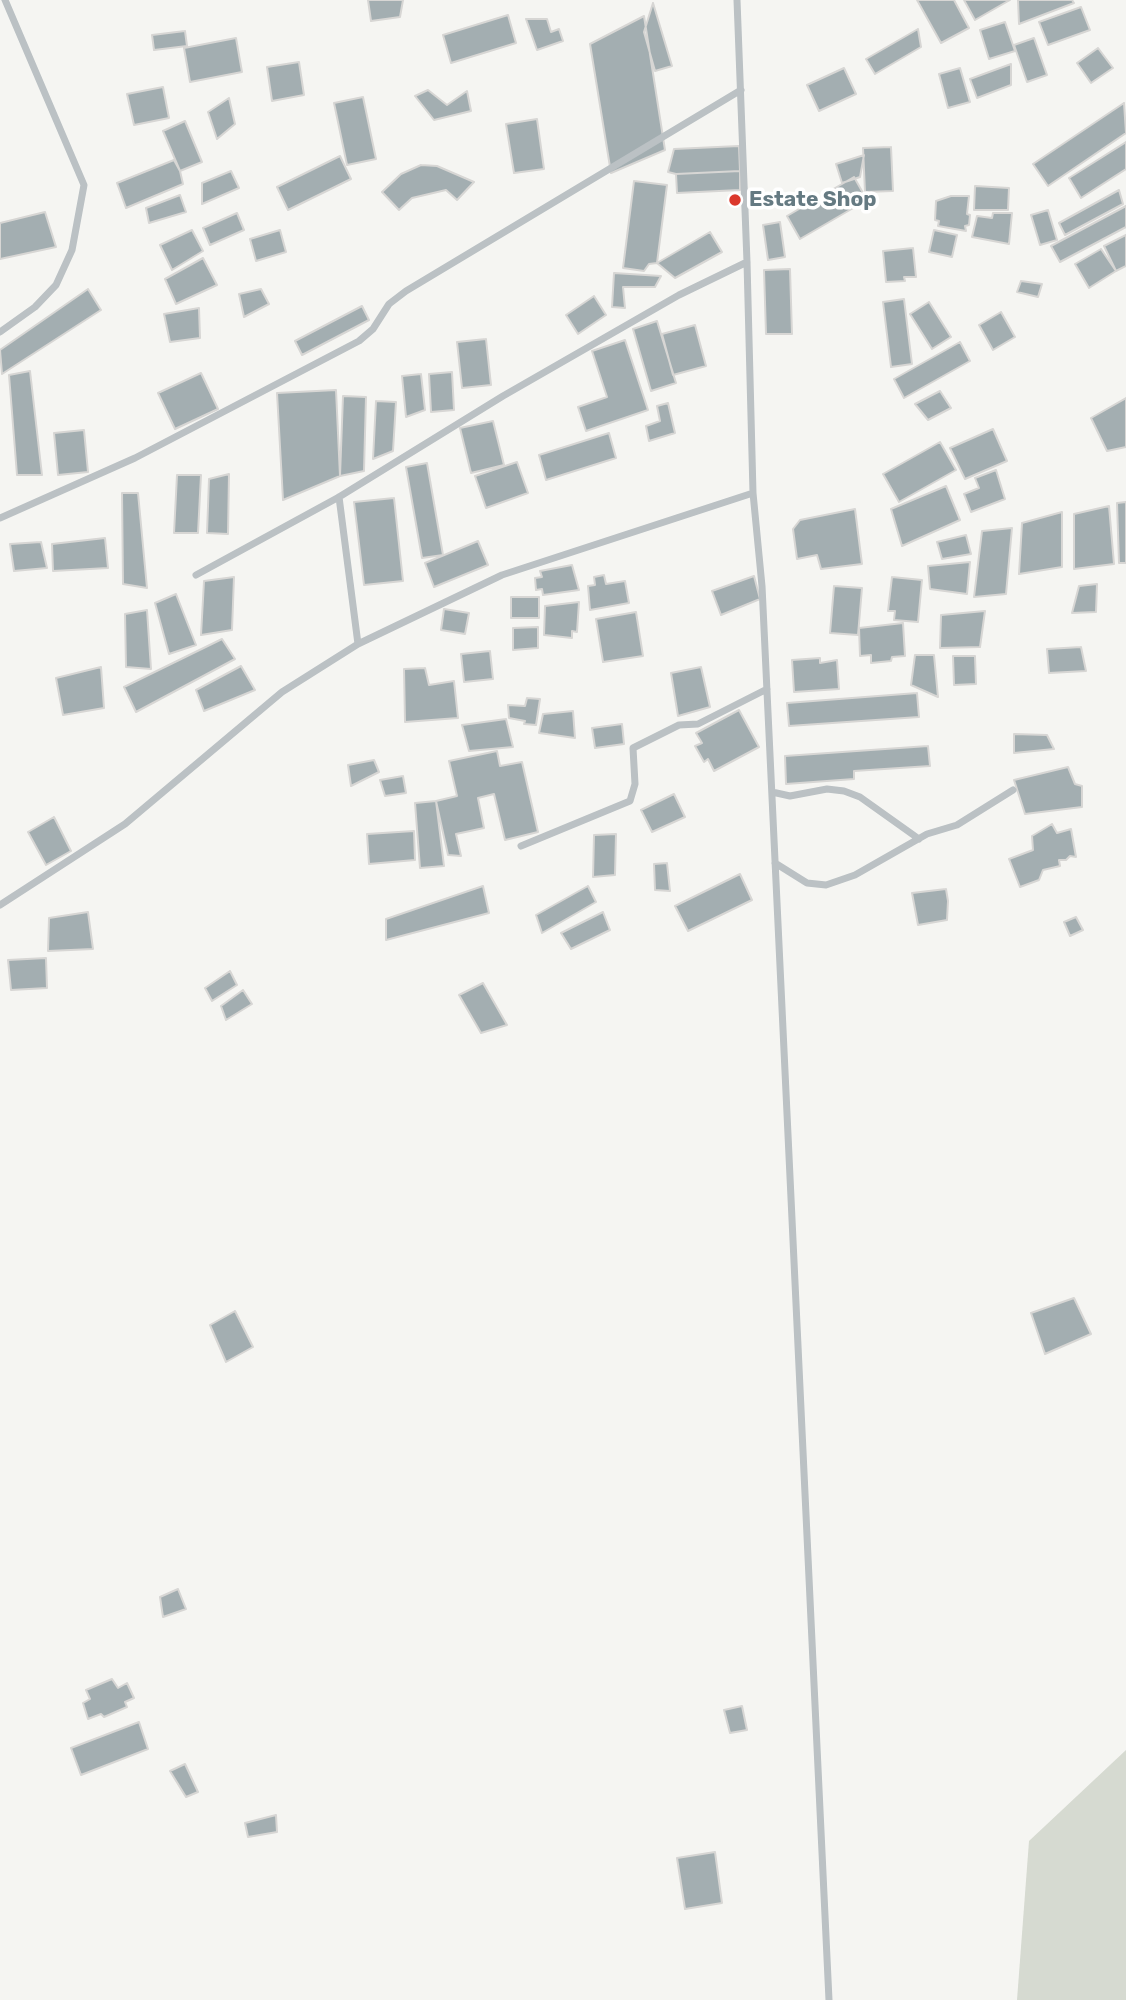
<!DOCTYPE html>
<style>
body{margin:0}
canvas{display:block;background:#f5f5f2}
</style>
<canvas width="1126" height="2000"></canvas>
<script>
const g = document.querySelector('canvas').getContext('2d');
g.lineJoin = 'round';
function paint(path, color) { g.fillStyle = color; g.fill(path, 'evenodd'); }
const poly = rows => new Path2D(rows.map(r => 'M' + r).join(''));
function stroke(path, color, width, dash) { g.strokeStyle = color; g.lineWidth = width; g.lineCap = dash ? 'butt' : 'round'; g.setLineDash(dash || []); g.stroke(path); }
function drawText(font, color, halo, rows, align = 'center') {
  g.font = font + ' Rubik,sans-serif'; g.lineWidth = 7; g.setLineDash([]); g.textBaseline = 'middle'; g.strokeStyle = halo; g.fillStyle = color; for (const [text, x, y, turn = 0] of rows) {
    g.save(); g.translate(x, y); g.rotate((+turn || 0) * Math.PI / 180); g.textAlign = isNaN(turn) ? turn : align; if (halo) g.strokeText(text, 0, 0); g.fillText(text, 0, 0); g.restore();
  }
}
paint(poly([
 [1126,1750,1126,2000,1017,2000,1029,1841]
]), '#d6dad1');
const building = poly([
 [368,0,403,0,400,17,371,21,368,0],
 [917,0,954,0,969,28,941,43,917,0],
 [964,0,1010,0,975,20,964,0],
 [1018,0,1072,0,1074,3,1019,24,1018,0],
 [653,3,672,66,655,71,644,32,653,3],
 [1081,7,1090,30,1048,45,1039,22,1081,7],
 [508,15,516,43,451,63,443,35,508,15],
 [644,16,665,150,611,173,590,44,644,16],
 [526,19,547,19,551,32,559,29,563,41,537,50,526,19],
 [1005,22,1015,51,989,59,980,30,1005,22],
 [918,29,921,47,875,74,866,59,918,29],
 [185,31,187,46,154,50,152,35,185,31],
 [236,38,242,72,190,82,184,48,236,38],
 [1034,38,1047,75,1027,82,1014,45,1034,38],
 [1098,48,1113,68,1091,83,1077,63,1098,48],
 [299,62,304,95,272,101,267,67,299,62],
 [1011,64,1011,85,977,98,970,79,1011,64],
 [844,68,856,94,819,111,807,85,844,68],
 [960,68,970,102,948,108,939,74,960,68],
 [163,87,169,118,134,125,127,94,163,87],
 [428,90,447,105,467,91,471,111,434,120,415,96,428,90],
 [363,97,376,159,347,165,334,103,363,97],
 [229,98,235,124,217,139,208,112,229,98],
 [1124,103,1126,133,1048,186,1033,164,1124,103],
 [537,119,544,169,514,173,506,124,537,119],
 [185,121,202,162,180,171,163,131,185,121],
 [1126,142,1126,169,1081,198,1069,178,1126,142],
 [739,146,740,171,676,174,668,172,674,149,739,146],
 [891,147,893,191,865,192,863,148,891,147],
 [864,155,860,177,842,183,836,164,864,155],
 [340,156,351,179,288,210,277,187,340,156],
 [174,160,180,171,183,184,126,208,117,183,174,160],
 [421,165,437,166,474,182,457,200,446,190,412,198,399,210,382,192,401,174,421,165],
 [231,171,239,188,202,204,202,183,231,171],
 [740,171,740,190,677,193,676,174,740,171],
 [854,177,867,200,800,239,787,216,854,177],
 [634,181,667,185,657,263,649,264,644,271,623,268,634,181],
 [975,186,1009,188,1008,210,974,210,975,186],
 [1119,190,1123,204,1065,235,1059,223,1119,190],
 [180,195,186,212,149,223,146,208,180,195],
 [951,196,969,196,967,214,970,215,969,225,965,226,966,231,938,226,939,221,935,220,936,201,951,196],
 [1126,206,1126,227,1060,262,1051,246,1126,206],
 [1048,210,1057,240,1040,245,1031,215,1048,210],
 [45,212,56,247,0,259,0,223,45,212],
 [237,213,244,230,210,245,203,228,237,213],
 [993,213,1012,213,1009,244,972,237,977,216,992,218,993,213],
 [780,222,785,257,768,260,763,225,780,222],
 [192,230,203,251,172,270,160,245,192,230],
 [280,230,286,252,256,261,250,239,280,230],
 [934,230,957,235,952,257,929,252,934,230],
 [710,232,722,252,675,278,657,263,710,232],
 [1126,235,1126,266,1116,271,1104,246,1126,235],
 [913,248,916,277,904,277,905,281,886,282,883,251,913,248],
 [1101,249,1116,271,1089,288,1075,264,1101,249],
 [203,258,217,285,176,304,165,279,203,258],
 [790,269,792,334,766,334,764,270,790,269],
 [614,273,661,276,655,287,623,287,625,308,612,307,614,273],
 [1021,281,1042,284,1038,297,1017,292,1021,281],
 [88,289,101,310,2,374,0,350,88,289],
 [261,289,269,304,244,317,239,294,261,289],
 [594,296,606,315,578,334,566,315,594,296],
 [904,299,912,364,891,367,883,302,904,299],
 [929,302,951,337,932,349,910,314,929,302],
 [362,306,369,320,302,355,295,341,362,306],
 [199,308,200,338,170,342,164,314,199,308],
 [1001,312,1015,337,993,350,979,325,1001,312],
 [657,321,676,383,651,391,633,329,657,321],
 [695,325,706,366,673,375,662,334,695,325],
 [486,339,491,385,462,388,457,342,486,339],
 [625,340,648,410,586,431,578,407,607,397,592,351,625,340],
 [960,342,970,361,904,398,894,379,960,342],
 [30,371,42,475,17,475,9,375,30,371],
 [452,372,454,410,431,412,429,374,452,372],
 [201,373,218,409,175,429,158,393,201,373],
 [421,374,425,410,406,417,402,376,421,374],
 [336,390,340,476,283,500,277,393,336,390],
 [940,391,951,408,928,420,915,404,940,391],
 [343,396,366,397,364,471,340,476,343,396],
 [1126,398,1126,447,1107,451,1091,418,1126,398],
 [376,401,396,402,393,451,373,459,376,401],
 [668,403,675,433,649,441,646,426,660,421,657,406,668,403],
 [493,421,504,465,471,473,460,428,493,421],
 [993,429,1007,461,965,479,950,448,993,429],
 [84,430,88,472,58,475,54,433,84,430],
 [609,433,616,458,546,480,539,455,609,433],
 [940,442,956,470,899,502,883,474,940,442],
 [517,462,528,493,486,508,475,476,517,462],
 [427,463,443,555,422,558,406,467,427,463],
 [996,470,1005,499,971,512,964,494,979,488,975,478,996,470],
 [229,474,228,534,207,533,209,479,229,474],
 [177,475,201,475,198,533,174,533,177,475],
 [946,486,960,520,902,546,891,509,946,486],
 [122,493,138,493,147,588,123,584,122,493],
 [394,498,403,581,364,585,354,502,394,498],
 [1126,502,1126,563,1119,563,1117,503,1126,502],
 [1109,506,1114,564,1074,569,1074,514,1109,506],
 [855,509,862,564,821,569,817,555,797,559,793,529,800,520,855,509],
 [1062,512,1062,567,1019,574,1022,523,1062,512],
 [1012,528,1006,594,974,597,982,531,1012,528],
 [966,535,971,554,942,559,937,542,966,535],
 [105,538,108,568,53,571,52,544,105,538],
 [478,541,488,565,434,587,425,563,478,541],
 [41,542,47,568,14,571,10,544,41,542],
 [970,562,967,594,930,589,928,566,970,562],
 [572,565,579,590,543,595,542,589,536,590,535,578,542,577,540,571,572,565],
 [604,575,606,584,625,581,629,603,590,610,588,586,595,585,594,577,604,575],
 [754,576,760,599,721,615,712,591,754,576],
 [234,577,232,630,201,635,204,581,234,577],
 [892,577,922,580,918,622,894,620,895,611,888,611,892,577],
 [1097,584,1096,612,1072,613,1079,586,1097,584],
 [834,586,862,588,858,635,830,633,834,586],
 [176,594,196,645,169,654,155,603,176,594],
 [511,597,539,597,539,618,511,618,511,597],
 [579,602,577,632,572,631,572,638,544,635,545,606,579,602],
 [444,609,469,613,465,634,441,630,444,609],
 [147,610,151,669,126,667,125,614,147,610],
 [985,611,980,647,940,648,941,615,985,611],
 [636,612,643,656,603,662,596,619,636,612],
 [903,623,905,656,892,657,891,661,871,663,871,655,860,656,859,628,903,623],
 [538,627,538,648,513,650,513,628,538,627],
 [222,639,235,659,136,712,124,687,222,639],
 [1081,647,1086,671,1049,673,1047,649,1081,647],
 [490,651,493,679,464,682,461,654,490,651],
 [915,655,934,655,938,697,911,685,915,655],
 [953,656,975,656,976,684,954,685,953,656],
 [820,658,820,663,837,660,839,689,794,692,792,660,820,658],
 [241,666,255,690,204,711,196,690,241,666],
 [101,667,104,708,63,715,56,678,101,667],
 [701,667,710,707,678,716,671,673,701,667],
 [425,668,429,685,454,681,458,718,405,722,404,669,425,668],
 [917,693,919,717,789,726,787,703,917,693],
 [527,698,540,699,536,725,524,724,525,721,509,718,508,705,525,706,527,698],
 [739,710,759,747,714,771,708,759,704,762,695,746,702,743,696,733,739,710],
 [573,711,575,738,539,733,543,714,573,711],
 [506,719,513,747,469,751,462,725,506,719],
 [622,724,624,744,595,748,592,728,622,724],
 [1014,734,1047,735,1054,749,1014,753,1014,734],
 [928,746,930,766,854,771,854,779,786,784,785,756,928,746],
 [497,751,500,766,522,762,538,832,505,840,494,794,478,798,484,828,456,834,461,856,448,855,436,801,457,796,449,761,497,751],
 [374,760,379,772,351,786,348,765,374,760],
 [1068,767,1075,784,1082,786,1082,807,1025,814,1014,780,1068,767],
 [403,776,406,793,385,796,380,780,403,776],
 [674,794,685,817,652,832,641,810,674,794],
 [436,801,444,866,420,868,415,803,436,801],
 [54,817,71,851,46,865,28,832,54,817],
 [1052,824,1057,833,1071,829,1076,857,1070,856,1066,860,1059,860,1060,866,1043,870,1039,880,1020,887,1009,859,1033,850,1032,836,1052,824],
 [414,831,415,860,369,864,367,834,414,831],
 [616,834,615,875,593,877,594,835,616,834],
 [667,863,670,891,655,890,654,864,667,863],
 [740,874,752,900,688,931,675,906,740,874],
 [483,886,489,913,386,940,386,919,483,886],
 [588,886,596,902,542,933,536,915,588,886],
 [946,889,948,901,947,920,918,925,912,893,946,889],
 [88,912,93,949,48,951,49,918,88,912],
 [603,912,610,930,571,949,561,933,603,912],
 [1076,917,1083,930,1070,936,1064,922,1076,917],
 [46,958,47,988,11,990,8,960,46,958],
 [230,971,237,985,212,1001,205,988,230,971],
 [483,983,507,1025,481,1033,459,995,483,983],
 [243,990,252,1004,226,1020,221,1006,243,990],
 [1074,1298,1091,1334,1045,1354,1031,1313,1074,1298],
 [235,1311,253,1347,226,1362,210,1325,235,1311],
 [178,1589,186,1609,163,1617,160,1597,178,1589],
 [112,1679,118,1688,127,1683,134,1698,125,1702,127,1707,104,1717,101,1714,88,1719,83,1703,90,1699,86,1690,112,1679],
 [742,1706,747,1730,730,1733,724,1710,742,1706],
 [139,1722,148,1749,81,1775,71,1748,139,1722],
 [185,1764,198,1792,186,1797,170,1771,185,1764],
 [276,1815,277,1832,248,1837,245,1823,276,1815],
 [715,1852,722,1903,685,1909,677,1858,715,1852]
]);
paint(building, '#a3aeb1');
stroke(building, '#d7d6d4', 2);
stroke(poly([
 [737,0,747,262,753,493,762,586,829,2000],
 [0,332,35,307,56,285,72,250,84,185,5,0],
 [339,497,358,644],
 [0,518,135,458,359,341,373,329,389,304,406,291,741,90],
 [196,575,339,497,503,396,679,295,747,262],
 [772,792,790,796,827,789,844,791,860,797,919,839],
 [521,846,630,801,635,784,633,748,679,725,698,724,767,689],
 [775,863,807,883,826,885,855,875,927,834,957,825,1013,790],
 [0,905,125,824,282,692,358,644,502,575,753,493]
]), '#bbc1c4', 7);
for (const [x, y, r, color] of [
 [735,200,7,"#db382c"]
]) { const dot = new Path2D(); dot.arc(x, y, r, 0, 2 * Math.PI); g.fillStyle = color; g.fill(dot); stroke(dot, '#fff', 2.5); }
drawText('bold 21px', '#657a82', '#fff', [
 ["Estate Shop",749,200]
], 'left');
</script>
